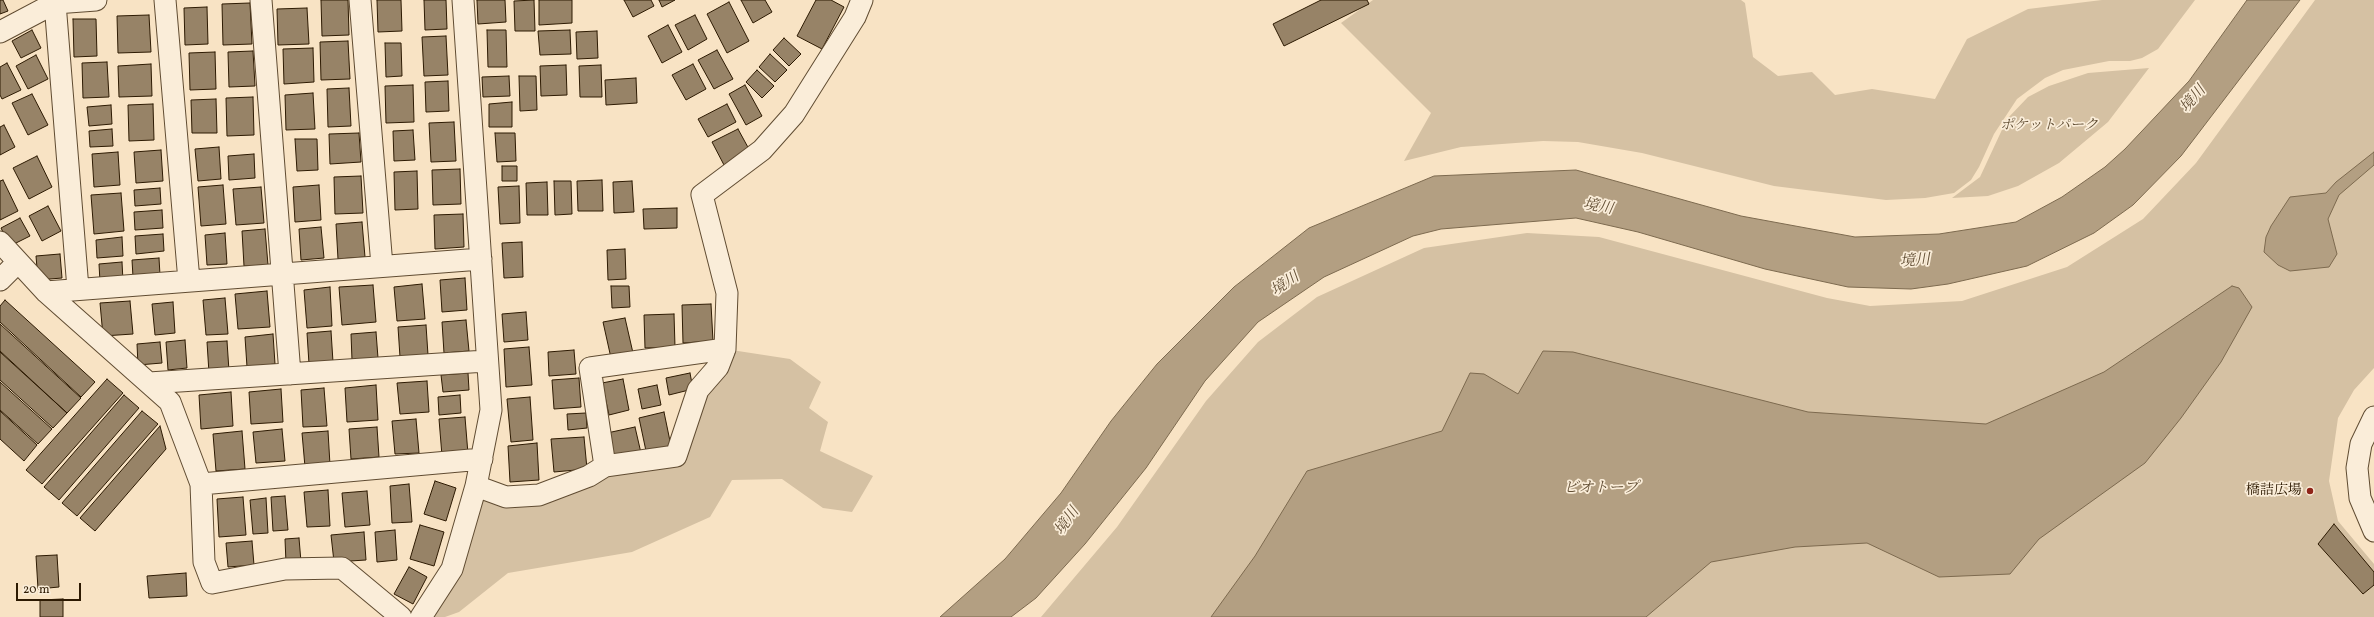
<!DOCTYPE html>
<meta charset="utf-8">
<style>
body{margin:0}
#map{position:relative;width:2374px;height:617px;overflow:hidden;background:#f8e3c4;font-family:Vollkorn,serif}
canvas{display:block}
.scale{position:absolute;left:16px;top:583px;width:65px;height:18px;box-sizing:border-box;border:2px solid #2d1a02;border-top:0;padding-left:5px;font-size:12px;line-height:14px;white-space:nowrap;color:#2d1a02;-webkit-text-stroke:3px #faedd9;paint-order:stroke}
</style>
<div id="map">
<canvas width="2374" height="617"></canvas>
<div class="scale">20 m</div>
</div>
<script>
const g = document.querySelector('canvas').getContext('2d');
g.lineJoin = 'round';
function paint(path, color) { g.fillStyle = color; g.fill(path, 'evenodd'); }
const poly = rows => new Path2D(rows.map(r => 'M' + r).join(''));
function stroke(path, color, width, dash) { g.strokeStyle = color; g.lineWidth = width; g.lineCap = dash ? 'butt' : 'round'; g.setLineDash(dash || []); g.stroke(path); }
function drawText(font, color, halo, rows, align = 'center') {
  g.font = font + ' Vollkorn,"Noto Serif JP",serif'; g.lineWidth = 3.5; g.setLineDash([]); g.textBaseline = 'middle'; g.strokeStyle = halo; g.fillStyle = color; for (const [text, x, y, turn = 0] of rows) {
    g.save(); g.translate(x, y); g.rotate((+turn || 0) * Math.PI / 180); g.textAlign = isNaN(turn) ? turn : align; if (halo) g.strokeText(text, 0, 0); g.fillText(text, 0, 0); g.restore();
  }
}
paint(poly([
 [1373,0,1741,0,1745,3,1753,57,1778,76,1812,72,1835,95,1872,89,1935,99,1967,39,2028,9,2102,0,2195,0,2158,49,2142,58,2130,61,2109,61,2063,70,2045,78,2017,99,1994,134,1979,167,1971,180,1954,193,1925,198,1886,200,1774,186,1642,153,1578,142,1543,141,1461,147,1404,161,1431,113,1341,23],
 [2315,0,2374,0,2374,368,2354,390,2338,418,2329,481,2338,521,2374,564,2374,617,1041,617,1117,527,1206,401,1258,342,1317,297,1424,248,1527,233,1599,237,1827,298,1870,306,1962,301,2067,267,2143,219,2196,163],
 [2149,68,2108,122,2059,163,2018,186,1988,196,1952,198,1980,177,2007,119,2028,97,2049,86,2088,73],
 [725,349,790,359,821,382,809,408,828,422,820,451,873,476,852,512,823,508,782,479,732,480,710,517,632,552,508,573,459,612,445,617,421,617,476,486,506,497,676,456]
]), '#d5c1a3');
const water = poly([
 [2247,0,2300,0,2181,156,2133,205,2094,233,2027,266,1948,284,1911,289,1848,287,1765,269,1638,232,1576,218,1441,229,1413,236,1324,277,1258,322,1205,381,1146,468,1085,544,1036,598,1011,617,940,617,1005,559,1061,493,1111,421,1157,364,1234,287,1309,228,1434,176,1576,170,1741,216,1855,237,1939,234,2016,222,2062,197,2105,167,2125,149,2189,81,2247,0],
 [2374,152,2374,165,2339,195,2328,219,2337,254,2329,267,2290,271,2278,265,2264,252,2266,237,2271,226,2290,197,2326,193,2336,182,2374,152],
 [2232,286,2239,288,2252,307,2221,362,2181,418,2145,463,2039,539,2010,574,1939,577,1867,543,1795,547,1711,562,1646,617,1211,617,1255,556,1307,471,1442,431,1470,373,1484,374,1518,394,1543,351,1573,352,1808,412,1986,424,2104,372,2232,286]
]);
paint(water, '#b39f82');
stroke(water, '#7d6a4f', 1);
const building = poly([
 [0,0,3,0,8,11,0,14,0,0],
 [321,0,348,0,349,35,322,36,321,0],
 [377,0,401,0,402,31,378,32,377,0],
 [424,0,446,0,447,29,425,30,424,0],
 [477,0,505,0,506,22,478,24,477,0],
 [534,0,535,31,515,31,514,1,534,0],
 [539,0,572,0,572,23,539,25,539,0],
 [624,0,651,0,654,6,633,17,624,0],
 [659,0,675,0,662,7,659,0],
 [741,0,765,0,772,12,753,23,741,0],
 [816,0,831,0,844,7,822,49,797,36,816,0],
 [1321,0,1367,0,1369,4,1284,46,1273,24,1321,0],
 [729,2,749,41,727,53,707,14,729,2],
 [250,3,252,44,223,45,222,4,250,3],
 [207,7,208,44,185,45,184,8,207,7],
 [307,8,309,44,278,45,277,9,307,8],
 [149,15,151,52,118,53,117,16,149,15],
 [695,15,707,39,688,50,675,25,695,15],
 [73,19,96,19,97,56,74,57,73,19],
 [668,25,682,52,662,63,648,36,668,25],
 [32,30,41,48,21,58,12,41,32,30],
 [487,30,506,30,507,67,488,67,487,30],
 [570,30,571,54,540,55,538,31,570,30],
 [597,31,598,58,577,59,576,32,597,31],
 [446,36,448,75,424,76,422,37,446,36],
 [784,38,801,54,789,66,773,50,784,38],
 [348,41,350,79,321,80,320,42,348,41],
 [385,43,401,43,402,76,386,77,385,43],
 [313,48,314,82,284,84,283,49,313,48],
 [717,50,733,79,714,89,698,60,717,50],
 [253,51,255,86,229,87,228,52,253,51],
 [215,52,216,89,190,90,189,53,215,52],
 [770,54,787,70,775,82,759,67,770,54],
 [36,55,48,79,28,89,16,66,36,55],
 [107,62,109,97,83,98,82,63,107,62],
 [7,63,21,90,2,99,0,95,0,67,7,63],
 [151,64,152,96,119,97,118,66,151,64],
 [693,64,706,89,686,100,672,75,693,64],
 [566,65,567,95,541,96,540,66,566,65],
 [601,65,602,97,580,97,579,66,601,65],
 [757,70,774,86,762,98,746,82,757,70],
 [509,76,510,96,483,97,482,77,509,76],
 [519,76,536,76,537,110,520,111,519,76],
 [636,78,637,103,606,105,605,80,636,78],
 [448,81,449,111,426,112,425,82,448,81],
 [413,85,414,122,386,123,385,86,413,85],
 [745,85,762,116,746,125,729,94,745,85],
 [349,88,351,126,328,127,327,89,349,88],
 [313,93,315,129,286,130,285,95,313,93],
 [32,94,48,125,28,135,12,103,32,94],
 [253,97,254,135,227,136,226,98,253,97],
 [216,99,217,133,192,133,191,100,216,99],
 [512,102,512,127,489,127,489,104,512,102],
 [153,104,154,140,129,141,128,105,153,104],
 [727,104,736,122,708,137,698,119,727,104],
 [111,105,112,124,89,126,87,107,111,105],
 [454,122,456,161,431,162,429,123,454,122],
 [4,125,15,147,0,155,0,127,4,125],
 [112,129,113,146,90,147,89,131,112,129],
 [738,129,750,151,724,165,712,142,738,129],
 [413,130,415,160,394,161,393,131,413,130],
 [359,133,361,162,330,164,329,134,359,133],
 [495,133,515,133,516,161,497,162,495,133],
 [295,139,317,139,318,170,297,171,295,139],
 [219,147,221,179,198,181,195,149,219,147],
 [161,150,163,181,136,183,134,152,161,150],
 [118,152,120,185,94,187,92,154,118,152],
 [254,154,255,178,229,180,228,156,254,154],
 [37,156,52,187,29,199,13,168,37,156],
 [502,166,517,166,517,181,502,181,502,166],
 [460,169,461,204,433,205,432,170,460,169],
 [417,171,418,209,395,210,394,172,417,171],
 [361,176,363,213,335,214,334,177,361,176],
 [3,180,18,211,0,220,0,181,3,180],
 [602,180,603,211,578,211,577,181,602,180],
 [554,181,571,181,572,214,555,215,554,181],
 [632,181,634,212,614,213,613,182,632,181],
 [547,182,548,215,527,215,526,183,547,182],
 [223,185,226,224,201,226,198,187,223,185],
 [319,185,321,220,295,222,293,187,319,185],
 [519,186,520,223,500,224,498,187,519,186],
 [261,187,264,223,236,225,233,189,261,187],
 [160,188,161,204,135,206,134,190,160,188],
 [121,193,124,231,94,234,91,195,121,193],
 [48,206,61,231,42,241,29,216,48,206],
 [677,208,677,228,644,229,643,209,677,208],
 [162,210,163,228,135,230,134,212,162,210],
 [463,214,464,247,435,249,434,215,463,214],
 [20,218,30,236,10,246,1,228,20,218],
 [362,222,365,257,338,259,336,224,362,222],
 [321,227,324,258,301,260,299,229,321,227],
 [265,229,268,265,244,266,242,231,265,229],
 [225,233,227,264,207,265,205,235,225,233],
 [163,234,164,251,136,254,135,236,163,234],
 [122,237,123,256,97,258,96,240,122,237],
 [522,242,523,277,504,278,502,243,522,242],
 [625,249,626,279,608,280,607,250,625,249],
 [60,254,62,278,38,280,36,256,60,254],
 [159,258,160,275,133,277,132,260,159,258],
 [122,262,123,281,100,282,99,264,122,262],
 [465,278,467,310,442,312,440,280,465,278],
 [422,284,425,319,397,321,394,287,422,284],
 [373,285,376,322,342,325,339,287,373,285],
 [611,286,629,286,630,307,612,308,611,286],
 [330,287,332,326,307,328,304,290,330,287],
 [267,291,270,327,238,329,235,294,267,291],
 [225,298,228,334,206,335,203,300,225,298],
 [5,300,95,382,81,397,0,322,0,306,5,300],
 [130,301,133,334,103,336,100,303,130,301],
 [173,302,175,333,155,335,152,304,173,302],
 [711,304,713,341,683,343,682,305,711,304],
 [526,312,528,340,504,342,502,314,526,312],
 [674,314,675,347,645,348,644,315,674,314],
 [625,318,633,353,611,358,603,322,625,318],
 [466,320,469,351,444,353,442,322,466,320],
 [0,324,81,398,67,413,0,351,0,324],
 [426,325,428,355,400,357,398,327,426,325],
 [331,331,333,362,309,364,307,333,331,331],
 [376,332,378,358,352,360,351,334,376,332],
 [273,334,275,364,247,367,245,337,273,334],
 [185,340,187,368,168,370,166,342,185,340],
 [227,341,229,371,209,373,207,342,227,341],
 [160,342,162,363,138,365,137,344,160,342],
 [529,347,532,385,506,387,504,349,529,347],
 [574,350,576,374,549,376,548,352,574,350],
 [0,352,67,413,53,428,0,380,0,352],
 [468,373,469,390,443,392,441,375,468,373],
 [690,373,693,389,669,395,666,378,690,373],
 [579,378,581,407,554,409,552,380,579,378],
 [107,379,123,393,42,484,26,470,107,379],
 [623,379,629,410,609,415,602,383,623,379],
 [427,381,429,412,400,414,397,383,427,381],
 [0,382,52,429,38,444,0,410,0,382],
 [376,385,378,420,347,422,345,388,376,385],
 [657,385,661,405,642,409,638,389,657,385],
 [324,388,327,426,303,427,301,390,324,388],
 [281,389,283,422,251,424,249,392,281,389],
 [231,392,233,426,201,429,199,395,231,392],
 [124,395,139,408,59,500,44,487,124,395],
 [460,395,461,413,439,415,438,397,460,395],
 [530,397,533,440,511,442,507,399,530,397],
 [0,411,37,445,24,461,0,439,0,411],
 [142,411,158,424,77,516,62,503,142,411],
 [664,412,671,446,646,451,639,418,664,412],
 [586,413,587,428,568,430,567,414,586,413],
 [465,417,468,454,442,456,439,419,465,417],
 [416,419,419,453,395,454,392,421,416,419],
 [160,426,166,449,95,531,80,518,160,426],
 [377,427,379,457,351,459,349,429,377,427],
 [635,427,641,453,612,459,607,433,635,427],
 [282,429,285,461,256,463,253,432,282,429],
 [242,431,245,469,216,471,213,434,242,431],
 [328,431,330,465,305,467,302,433,328,431],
 [584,437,587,469,554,472,551,439,584,437],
 [537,443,539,480,510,482,508,446,537,443],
 [435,481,456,488,446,521,424,514,435,481],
 [409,484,412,522,392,523,390,486,409,484],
 [328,490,330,526,307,527,304,492,328,490],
 [367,491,370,525,345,527,342,493,367,491],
 [285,496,288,530,273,531,271,497,285,496],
 [243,497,246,535,219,537,217,499,243,497],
 [266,498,268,533,253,534,250,500,266,498],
 [2334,524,2374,572,2374,585,2363,594,2318,544,2334,524],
 [420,525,444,532,434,566,410,559,420,525],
 [395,530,397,560,377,562,375,532,395,530],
 [364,532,366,560,334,562,331,535,364,532],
 [299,538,301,562,286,563,285,539,299,538],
 [252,541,254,565,228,567,226,543,252,541],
 [57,555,59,587,38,589,36,556,57,555],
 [409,567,427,577,413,604,394,594,409,567],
 [186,573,187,596,149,598,147,576,186,573],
 [63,599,63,617,40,617,40,600,63,599]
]);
paint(building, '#978367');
stroke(building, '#2d1a02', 1);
const minor = poly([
 [165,0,189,281],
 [261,0,290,374],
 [360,0,382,266],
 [55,3,78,289],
 [0,32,55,3,96,0],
 [0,242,46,292,170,402,201,484,482,459],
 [0,280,18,262],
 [46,292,481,259],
 [149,383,486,361],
 [2374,417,2361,444,2357,468,2360,498,2374,531],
 [605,466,676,456,698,390,718,367,725,349],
 [201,484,204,562,212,583,285,569,342,568,401,617],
 [476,486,506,497,539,495,589,476,605,466,590,368,725,349,727,293,702,195,762,150,794,114,855,17,862,0],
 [421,617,452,569,476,486,491,410,463,0]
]);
stroke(minor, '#604c32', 23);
stroke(minor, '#faedd9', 21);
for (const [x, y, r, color] of [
 [2310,491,4,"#8f2418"]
]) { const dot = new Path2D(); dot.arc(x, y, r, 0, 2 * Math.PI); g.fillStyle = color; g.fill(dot); stroke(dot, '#faedd9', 1.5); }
drawText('italic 14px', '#5f4c32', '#faedd9', [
 ["ポケットパーク",2049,126]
]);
drawText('14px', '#2d1a02', '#faedd9', [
 ["橋詰広場",2302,491]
], 'right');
drawText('italic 15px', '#634f35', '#faedd9', [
 ["境川",2194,100,-49],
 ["境川",1598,208,10],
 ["境川",1915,262,-4],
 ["境川",1286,285,-34],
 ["ビオトープ",1601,489],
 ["境川",1068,522,-54]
]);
</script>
